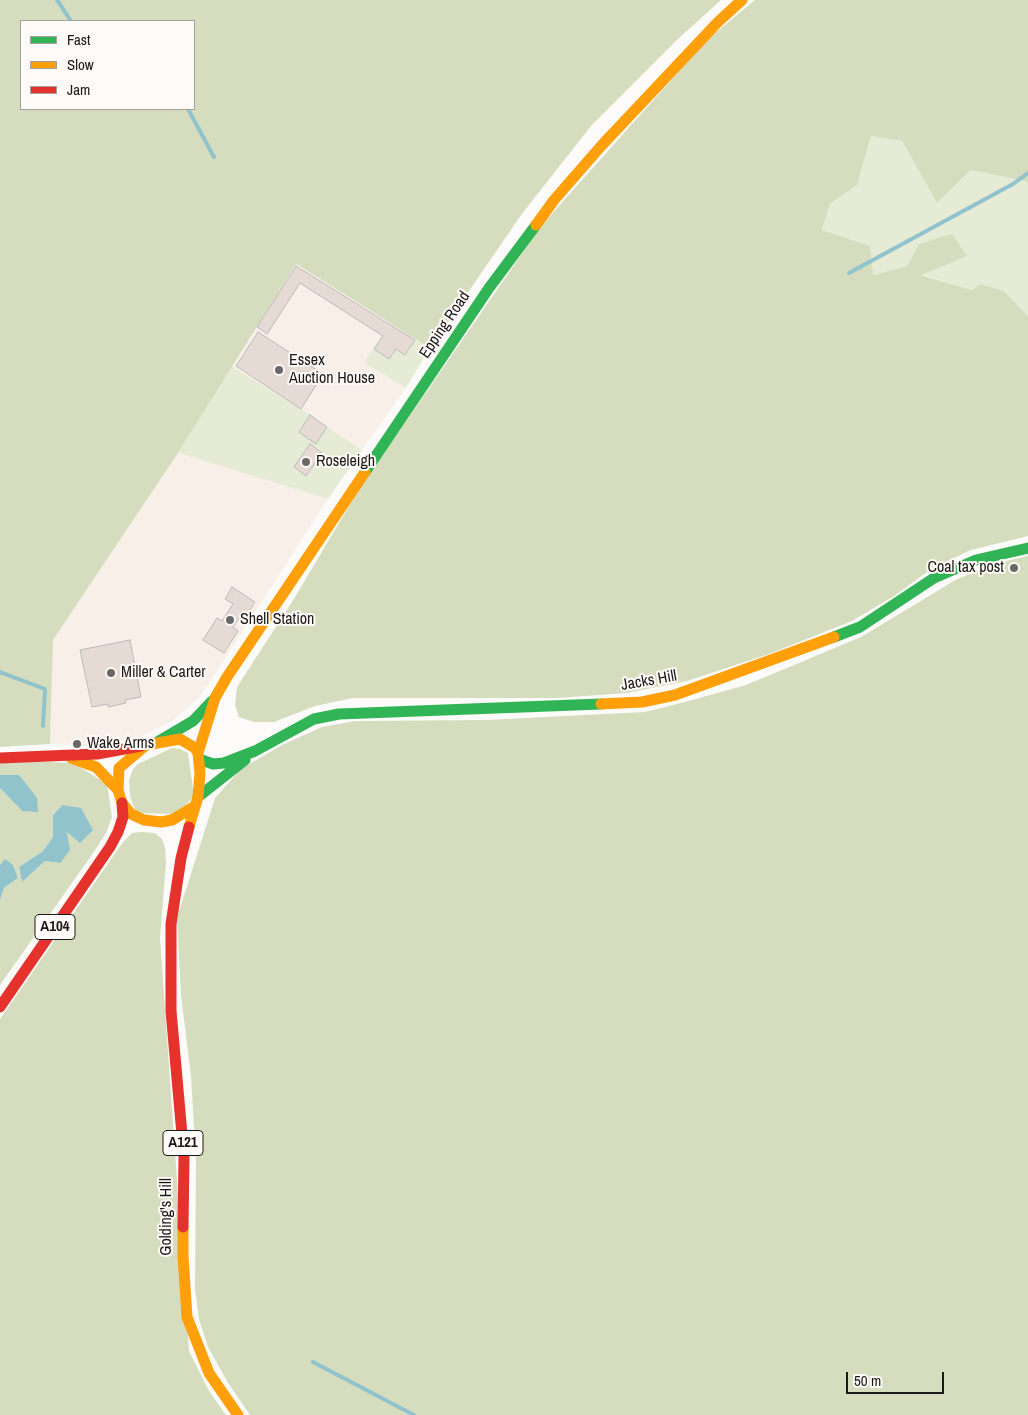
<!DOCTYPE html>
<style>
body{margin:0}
#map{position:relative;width:1028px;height:1415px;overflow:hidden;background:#fdfbf9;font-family:"Archivo Narrow",sans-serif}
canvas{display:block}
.legend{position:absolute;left:20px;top:20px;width:175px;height:90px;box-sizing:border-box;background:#fefaf8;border:1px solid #a3a09e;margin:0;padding:6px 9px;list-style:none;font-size:15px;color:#1b1917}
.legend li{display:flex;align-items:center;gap:10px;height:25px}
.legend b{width:25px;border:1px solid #a3a09e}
.scale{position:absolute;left:846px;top:1372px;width:98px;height:22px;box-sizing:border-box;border:2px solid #1b1917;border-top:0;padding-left:6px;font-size:15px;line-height:18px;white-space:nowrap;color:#1b1917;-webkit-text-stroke:4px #fefaf8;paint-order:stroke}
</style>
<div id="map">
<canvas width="1028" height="1415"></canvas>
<ul class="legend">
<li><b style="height:6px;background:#30b455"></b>Fast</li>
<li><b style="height:6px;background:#ff9f0a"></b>Slow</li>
<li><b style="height:6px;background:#e5322d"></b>Jam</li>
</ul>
<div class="scale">50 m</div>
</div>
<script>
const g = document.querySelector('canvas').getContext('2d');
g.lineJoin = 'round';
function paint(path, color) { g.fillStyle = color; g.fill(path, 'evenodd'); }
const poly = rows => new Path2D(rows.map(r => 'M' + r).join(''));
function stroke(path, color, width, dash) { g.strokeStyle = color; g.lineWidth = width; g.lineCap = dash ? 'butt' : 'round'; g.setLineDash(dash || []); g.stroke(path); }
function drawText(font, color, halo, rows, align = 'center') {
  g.font = font + ' "Archivo Narrow",sans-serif'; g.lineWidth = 4; g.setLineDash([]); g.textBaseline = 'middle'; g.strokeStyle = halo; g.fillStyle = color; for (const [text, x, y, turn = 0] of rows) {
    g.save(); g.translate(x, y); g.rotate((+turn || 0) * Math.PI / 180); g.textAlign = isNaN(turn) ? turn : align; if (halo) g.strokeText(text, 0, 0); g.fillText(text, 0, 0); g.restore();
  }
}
paint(poly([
 [296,264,389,323,364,363,406,388,362,450,231,366],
 [178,453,328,499,201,696,174,720,140,737,96,746,50,744,53,640]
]), '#f8f0e8');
paint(poly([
 [871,136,902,141,937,203,971,170,1028,182,1028,316,1004,291,972,290,920,274,919,244,907,266,873,275,822,231,830,204,857,185],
 [389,323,430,348,406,388,364,363],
 [231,366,310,415,299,432,316,443,327,427,362,450,328,499,178,453]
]), '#e6ebd5');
paint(poly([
 [0,0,721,0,679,38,591,126,521,215,430,348,296,264,178,453,53,640,50,744,0,747],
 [21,21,194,21,194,109,21,109],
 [755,0,1028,0,1028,182,971,170,937,203,902,141,871,136,857,185,830,204,822,230,870,246,873,275,907,266,919,244,952,234,967,256,921,275,972,290,980,284,1004,291,1028,316,1028,536,971,550,934,567,894,596,852,621,769,654,687,681,627,693,558,698,353,698,315,706,274,722,254,722,239,717,235,705,237,687,292,602,358,491,541,226,707,40],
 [1028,556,1028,1415,250,1415,228,1383,208,1347,199,1319,195,1289,196,1162,191,1076,181,995,177,918,215,798,241,769,282,745,322,727,355,721,486,720,645,712,681,703,746,685,861,637,957,579,1006,561],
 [172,748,180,749,188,753,194,796,178,814,136,813,130,796,129,780,133,769,138,764],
 [0,760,73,763,107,784,112,817,106,833,91,856,0,985,0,900,4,888,18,878,12,864,5,860,0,865,0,788,22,811,20,776,0,775],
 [62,805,60,863,45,861,22,882,19,867,43,851,53,837,53,814],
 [142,832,155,833,162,839,165,848,166,863,160,938,189,1351,209,1391,226,1415,0,1415,0,1019,123,842,132,833]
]), '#d5ddbe');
paint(poly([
 [0,775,19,775,37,798,38,812,22,811,0,788],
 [62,805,81,808,93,830,80,843,67,832,70,850,60,863,45,861,22,882,19,867,43,851,53,837,53,815],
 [5,859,13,865,18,878,4,888,0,900,0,865]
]), '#90c3cc');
stroke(poly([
 [57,0,71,21],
 [188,109,214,157],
 [849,273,1013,184,1028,173],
 [0,672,45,689,43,726],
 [313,1362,414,1415]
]), '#90c3cc', 4);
const building = poly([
 [296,266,415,340,405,355,396,349,389,359,374,349,383,336,300,283,267,334,257,327,296,266],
 [258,332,323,374,301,409,236,366,258,332],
 [310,415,327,427,316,444,299,432,310,415],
 [310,444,322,453,306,476,294,467,310,444],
 [232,587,255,602,248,613,244,611,233,627,238,631,224,653,203,640,217,618,222,621,233,604,225,599,232,587],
 [130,640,141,697,125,700,126,703,108,707,108,704,92,707,80,650,130,640]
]);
paint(building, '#e6dad4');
stroke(building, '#bdbbba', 1);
stroke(poly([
 [365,472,489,288,536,225],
 [834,637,860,627,934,578,976,560,1028,548],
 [159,741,193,721,212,701],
 [199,759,213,764,224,763,255,751,314,719,339,714,601,704],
 [198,797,245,760]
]), '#30b455', 11);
stroke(poly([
 [536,225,554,200,602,145,718,22,742,0],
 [601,704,642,702,675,695,834,637],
 [198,753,215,698,227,677,365,472],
 [71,758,96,767,118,790],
 [189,827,198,797,200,773,198,753,195,748,180,739,146,745,119,768,118,790,122,803,131,814,144,820,161,822,172,820,195,806],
 [183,1227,183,1256,187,1317,209,1373,238,1415]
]), '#ff9f0a', 11);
stroke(poly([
 [0,758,97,754,141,746],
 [0,1007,110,847,118,832,123,817,122,803],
 [183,1227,184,1157,171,1011,171,924,181,858,189,827]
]), '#e5322d', 11);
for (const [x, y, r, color] of [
 [279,370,5,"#6a6866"],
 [306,462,5,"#6a6866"],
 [1014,568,5,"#6a6866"],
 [230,620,5,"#6a6866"],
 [111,673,5,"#6a6866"],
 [77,744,5,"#6a6866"]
]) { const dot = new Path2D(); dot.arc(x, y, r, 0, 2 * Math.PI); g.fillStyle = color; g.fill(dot); stroke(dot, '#fefaf8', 2); }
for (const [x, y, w] of [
 [55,927,40],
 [183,1143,40]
]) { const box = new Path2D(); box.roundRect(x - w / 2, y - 12.5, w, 25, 4); g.fillStyle = '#fefaf8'; g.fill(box); stroke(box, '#1b1917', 1); }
drawText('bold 15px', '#1b1917', null, [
 ["A104",55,927],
 ["A121",183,1143]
]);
drawText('16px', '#1b1917', '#fefaf8', [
 ["Epping Road",445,325,-56],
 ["Jacks Hill",649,681,-10],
 ["Golding's Hill",167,1217,-90]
]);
drawText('16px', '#1b1917', '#fefaf8', [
 ["Essex",289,361],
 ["Auction House",289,379],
 ["Roseleigh",316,462],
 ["Coal tax post",1004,568,"right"],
 ["Shell Station",240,620],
 ["Miller & Carter",121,673],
 ["Wake Arms",87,744]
], 'left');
</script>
